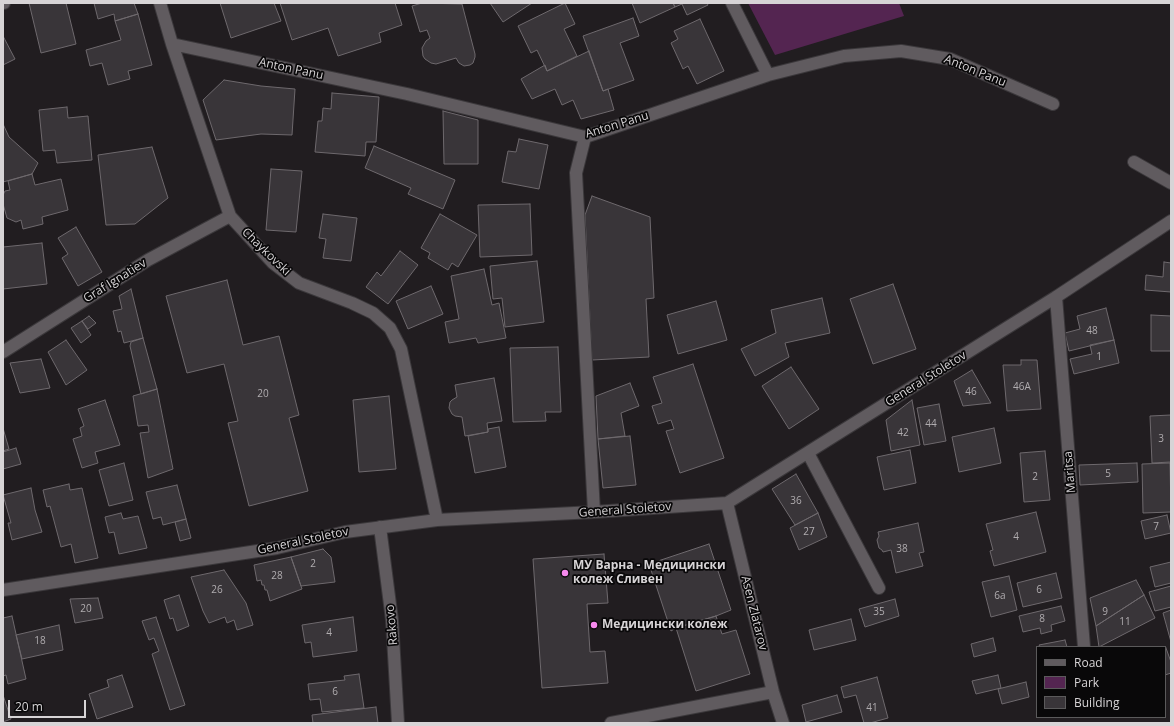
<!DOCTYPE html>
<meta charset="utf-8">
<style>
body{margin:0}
#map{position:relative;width:1174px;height:726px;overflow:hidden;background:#211d20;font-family:"Open Sans",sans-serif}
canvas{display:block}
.frame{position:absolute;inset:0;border:4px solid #d7d4d6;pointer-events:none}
.legend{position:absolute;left:1036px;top:646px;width:130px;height:72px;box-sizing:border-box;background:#090809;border:1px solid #5b5a5b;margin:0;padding:5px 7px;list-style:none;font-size:12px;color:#d7d4d6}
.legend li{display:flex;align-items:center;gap:8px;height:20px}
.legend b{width:20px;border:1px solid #5b5a5b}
.scale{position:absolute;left:8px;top:700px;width:78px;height:18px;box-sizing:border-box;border:2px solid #d7d4d6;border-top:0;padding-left:5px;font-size:12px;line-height:14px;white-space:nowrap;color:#d7d4d6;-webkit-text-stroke:3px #090809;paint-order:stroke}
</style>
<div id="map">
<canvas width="1174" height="726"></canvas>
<div class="frame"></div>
<ul class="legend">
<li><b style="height:5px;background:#605b5f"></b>Road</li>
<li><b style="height:11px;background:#542551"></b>Park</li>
<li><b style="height:11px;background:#393539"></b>Building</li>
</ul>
<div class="scale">20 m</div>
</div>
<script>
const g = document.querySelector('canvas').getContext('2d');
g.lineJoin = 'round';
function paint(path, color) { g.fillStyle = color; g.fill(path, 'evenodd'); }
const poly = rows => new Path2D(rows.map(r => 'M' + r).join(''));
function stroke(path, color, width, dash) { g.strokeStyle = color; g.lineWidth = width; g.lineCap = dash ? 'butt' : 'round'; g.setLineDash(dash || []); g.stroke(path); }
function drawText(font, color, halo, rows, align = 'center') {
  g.font = font + ' "Open Sans",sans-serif'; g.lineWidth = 3.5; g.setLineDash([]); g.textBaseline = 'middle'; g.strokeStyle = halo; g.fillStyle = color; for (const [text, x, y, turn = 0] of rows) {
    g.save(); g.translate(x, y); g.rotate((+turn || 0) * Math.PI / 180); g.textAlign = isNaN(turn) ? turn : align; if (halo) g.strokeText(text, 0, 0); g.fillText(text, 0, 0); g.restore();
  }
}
paint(poly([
 [748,3,899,3,904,16,775,55]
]), '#542551');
const building = poly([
 [29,3,66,3,76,44,41,53,29,3],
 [94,3,134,3,138,14,115,21,114,14,98,19,94,3],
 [220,3,274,3,281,21,231,38,220,3],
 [280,3,395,3,402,25,379,33,381,42,338,56,328,28,292,40,280,3],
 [422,3,462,4,475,54,475,57,473,63,470,65,464,66,459,63,456,58,436,64,431,63,425,59,423,56,422,48,426,41,430,38,427,30,420,32,412,6,422,3],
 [490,3,532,3,503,22,490,3],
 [565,3,575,24,564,29,577,56,547,71,537,50,531,53,518,26,565,3],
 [632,3,673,3,675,7,640,23,632,3],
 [673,3,707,3,708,5,687,15,682,4,675,7,673,3],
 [138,14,152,65,128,71,130,79,108,85,102,63,90,66,86,50,121,40,115,21,138,14],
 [633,18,639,36,620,43,634,80,603,91,583,36,633,18],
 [700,19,724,71,697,84,688,66,683,69,671,43,678,39,674,31,700,19],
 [3,36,15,59,3,65,3,36],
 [589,51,603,91,608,89,614,110,581,119,573,100,562,105,555,89,532,99,521,79,545,65,547,71,589,51],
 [224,80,261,86,295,89,292,135,261,134,216,140,203,100,224,80],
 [332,93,379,97,376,142,366,142,365,156,315,152,318,121,322,121,323,108,331,109,332,93],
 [67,107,68,118,88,116,92,160,57,163,55,150,43,151,39,110,67,107],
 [443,111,478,120,478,164,444,164,443,111],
 [3,124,9,137,38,163,32,174,3,182,3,124],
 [519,139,548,145,539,189,502,182,508,151,516,152,519,139],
 [374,146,455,180,443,209,408,194,411,188,365,168,374,146],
 [152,147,168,198,135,224,106,225,98,155,152,147],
 [271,169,302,171,296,232,266,230,271,169],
 [32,174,35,185,61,179,68,210,42,217,43,224,23,229,21,220,16,222,7,218,3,204,3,195,5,191,10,190,8,181,32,174],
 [592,196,650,217,654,298,646,299,649,357,592,360,585,215,592,196],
 [530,204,532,255,480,257,478,205,530,204],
 [323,214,357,218,351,261,323,258,326,239,319,238,323,214],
 [440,214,477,235,458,267,452,263,448,270,428,258,430,253,421,248,440,214],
 [76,227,102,272,78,286,62,258,68,254,58,238,76,227],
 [42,243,47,284,3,289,3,247,42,243],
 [400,251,418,265,388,304,366,287,377,272,381,276,400,251],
 [537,261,544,322,505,327,502,298,493,299,490,266,537,261],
 [1164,262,1171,263,1171,292,1145,290,1146,275,1163,277,1164,262],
 [484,269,492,305,499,303,506,338,478,343,476,338,449,343,445,322,459,319,451,276,484,269],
 [227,280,243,345,279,336,299,415,289,418,308,491,249,506,228,423,238,421,224,364,187,373,166,296,227,280],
 [893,284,916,349,873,364,850,299,893,284],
 [431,286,443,314,408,329,396,301,431,286],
 [131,289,143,338,124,343,121,331,118,332,113,311,122,309,119,296,131,289],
 [822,298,830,333,785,343,789,357,755,376,741,349,776,333,771,310,822,298],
 [716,301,727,340,678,354,667,315,716,301],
 [1106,308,1114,340,1069,351,1065,333,1080,329,1077,316,1106,308],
 [1151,315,1171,316,1171,351,1151,351,1151,315],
 [89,316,96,323,88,329,82,321,89,316],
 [82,321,91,335,81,343,71,328,82,321],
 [143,338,157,389,141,394,130,346,131,342,143,338],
 [66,340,87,370,66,385,48,352,66,340],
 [1114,340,1119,363,1074,374,1070,359,1092,354,1090,345,1114,340],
 [558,347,561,412,545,412,546,421,513,422,510,348,558,347],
 [41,359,50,388,20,393,10,363,41,359],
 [1021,360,1037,360,1041,409,1007,411,1003,365,1021,365,1021,360],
 [693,364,724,458,680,473,666,431,674,429,671,420,658,424,652,406,662,403,653,377,693,364],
 [791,367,819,409,789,429,762,386,791,367],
 [972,370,991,403,963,406,954,381,972,370],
 [494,378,502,421,487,423,488,432,465,436,462,417,455,416,452,414,449,408,450,402,452,400,457,397,455,385,494,378],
 [630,383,639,406,621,413,625,436,598,439,596,396,630,383],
 [157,389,173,469,148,478,140,433,149,432,148,425,138,426,133,396,157,389],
 [389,396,396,469,359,472,353,400,389,396],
 [105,400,120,445,95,452,98,463,82,468,73,439,82,436,80,428,84,426,78,409,105,400],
 [912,400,920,445,891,451,886,420,912,400],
 [939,404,946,441,924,445,917,408,939,404],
 [1171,415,1171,462,1152,463,1150,416,1171,415],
 [499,427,506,467,475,473,468,436,488,432,488,429,499,427],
 [3,428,9,449,3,451,3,428],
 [994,428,1001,463,959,472,952,437,994,428],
 [630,436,636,485,603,488,598,439,630,436],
 [16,448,21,464,3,469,3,452,16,448],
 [910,450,916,483,884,490,877,457,910,450],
 [1045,451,1050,500,1024,502,1020,453,1045,451],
 [124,463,133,500,109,506,99,470,124,463],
 [1137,463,1138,482,1080,485,1079,465,1137,463],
 [1170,463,1171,512,1143,513,1142,464,1170,463],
 [796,474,818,513,795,525,772,489,796,474],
 [69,484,70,490,82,488,98,558,75,563,71,544,61,547,50,506,47,507,43,490,69,484],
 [177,485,186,519,163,525,161,517,153,519,146,492,177,485],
 [31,488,35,510,42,532,12,540,8,523,11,523,3,495,31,488],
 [1036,512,1046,552,994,566,990,551,993,550,986,524,1036,512],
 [121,513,123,519,138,516,147,548,119,554,114,532,109,533,105,517,121,513],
 [818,513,827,537,799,550,790,528,818,513],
 [1167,515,1171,533,1145,539,1141,521,1167,515],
 [186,519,191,538,180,541,175,522,186,519],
 [918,523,924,552,919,553,923,566,896,573,891,550,883,552,882,550,879,548,877,540,879,536,878,532,918,523],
 [709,544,731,610,716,616,676,628,671,631,649,564,709,544],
 [323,549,331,557,335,582,301,586,291,557,323,549],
 [604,554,608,603,587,604,590,652,605,651,608,683,542,688,533,559,604,554],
 [291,557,302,589,270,601,267,590,265,590,264,585,262,585,261,580,257,581,254,565,291,557],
 [1171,562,1171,583,1155,587,1150,567,1171,562],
 [224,570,246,603,253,625,237,630,234,620,227,623,225,617,209,623,203,611,191,577,224,570],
 [1056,573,1062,598,1023,607,1017,583,1056,573],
 [1009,576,1017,610,991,617,982,582,1009,576],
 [1136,580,1144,595,1096,626,1090,598,1136,580],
 [1171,586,1171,607,1155,611,1149,592,1171,586],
 [179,595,189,626,177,631,173,618,170,619,164,600,179,595],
 [1144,595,1155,618,1099,647,1096,626,1144,595],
 [98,598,103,618,75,623,70,599,98,598],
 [895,599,899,616,865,627,859,609,895,599],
 [1061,606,1065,621,1051,625,1052,631,1041,634,1040,628,1023,632,1019,616,1061,606],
 [1171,610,1171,642,1163,613,1171,610],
 [12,616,26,679,8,684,6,675,3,676,3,618,12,616],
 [716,616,722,634,736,630,750,674,696,691,676,628,716,616],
 [156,617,185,705,170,710,152,654,159,651,154,638,149,640,142,621,156,617],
 [353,617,357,651,313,657,311,642,305,643,302,625,353,617],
 [851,619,856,640,814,650,809,630,851,619],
 [59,625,63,650,22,659,16,635,59,625],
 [993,638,996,651,974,657,971,644,993,638],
 [1065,640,1067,647,1040,647,1039,645,1065,640],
 [1166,648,1171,662,1171,673,1165,675,1165,649,1166,648],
 [359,674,364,708,322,712,320,699,310,700,308,684,345,680,344,676,359,674],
 [122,675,133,707,97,719,89,694,109,687,107,680,122,675],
 [998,675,1001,688,976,694,972,681,998,675],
 [877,677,888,718,870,723,864,723,856,695,844,698,841,687,877,677],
 [1026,682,1029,697,1002,704,998,689,1026,682],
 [3,695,11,719,3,722,3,695],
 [837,695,842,712,806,722,802,705,837,695],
 [376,707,378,723,313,723,312,715,376,707]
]);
paint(building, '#393539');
stroke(building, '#6e696d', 1);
const service = poly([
 [1134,162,1171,183],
 [808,453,879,588]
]);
const minor = poly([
 [3,3,4,3],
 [160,3,172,44,230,216,273,263,299,283,352,303,373,313,390,328,401,349,437,520],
 [732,3,768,75],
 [172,44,407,94,585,137,768,75,844,56,901,51,950,59,1053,104],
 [585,137,576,173,594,512],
 [1056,297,1084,647],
 [3,352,148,260,230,216],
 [727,503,773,692,783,723],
 [380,527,392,620,398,723],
 [3,590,277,548,345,532,437,520,594,512,727,503,1056,297,1171,221],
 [611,723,773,692]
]);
stroke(service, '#3b383b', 14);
stroke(minor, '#3b383b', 14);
stroke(service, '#605b5f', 12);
stroke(minor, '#605b5f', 12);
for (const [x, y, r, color] of [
 [565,573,4,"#f689ed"],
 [594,625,4,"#f689ed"]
]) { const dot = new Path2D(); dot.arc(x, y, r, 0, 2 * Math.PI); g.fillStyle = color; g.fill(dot); stroke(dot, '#090809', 1.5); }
drawText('10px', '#b0acaf', null, [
 ["48",1092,331],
 ["1",1099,357],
 ["46А",1022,387],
 ["46",971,392],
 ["20",263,394],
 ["44",931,424],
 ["42",903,433],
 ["3",1161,439],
 ["5",1108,474],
 ["2",1035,477],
 ["36",796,501],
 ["7",1156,527],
 ["27",809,532],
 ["4",1016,537],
 ["38",902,549],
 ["2",313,564],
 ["28",277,576],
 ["26",217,590],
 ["6",1039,590],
 ["6a",1000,596],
 ["20",86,609],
 ["35",879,612],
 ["9",1105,612],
 ["8",1042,619],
 ["11",1125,622],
 ["4",329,633],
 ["18",40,641],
 ["6",335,692],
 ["41",872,708]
]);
drawText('12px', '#d7d4d6', '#090809', [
 ["Anton Panu",291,69,12],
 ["Anton Panu",975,71,22],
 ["Anton Panu",617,125,-17],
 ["Chaykovski",266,252,44],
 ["Graf Ignatiev",115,281,-32],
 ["General Stoletov",926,379,-32],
 ["Maritsa",1070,472,-95],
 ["General Stoletov",625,510,-4],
 ["General Stoletov",303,541,-12],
 ["Asen Zlatarov",754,613,76],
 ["Rakovo",392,625,-95]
]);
drawText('bold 12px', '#d7d4d6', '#090809', [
 ["МУ Варна - Медицински",573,566],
 ["колеж Сливен",573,580],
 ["Медицински колеж",602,625]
], 'left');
</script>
